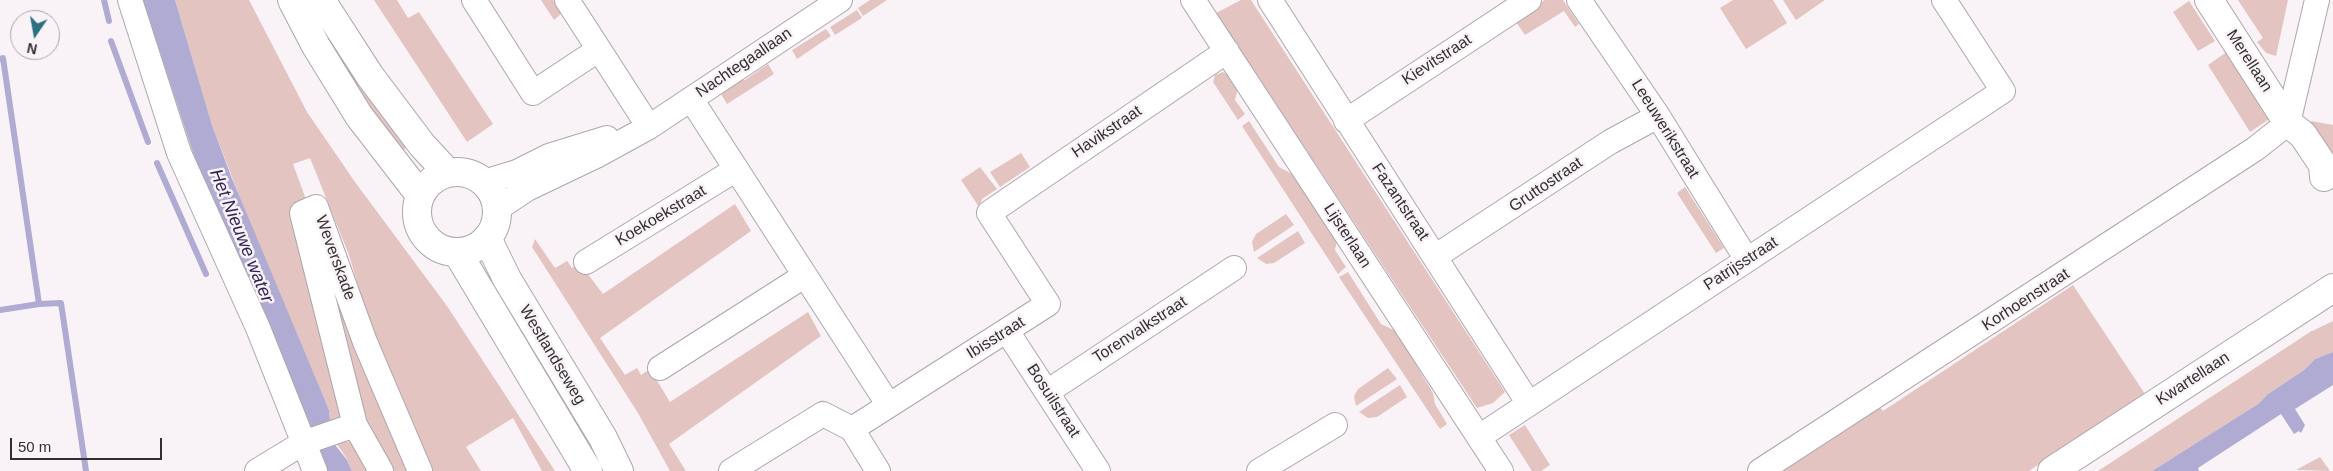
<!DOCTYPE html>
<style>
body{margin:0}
#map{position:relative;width:2333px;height:471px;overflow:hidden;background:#f9f3f7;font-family:Helvetica,sans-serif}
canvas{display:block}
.north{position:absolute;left:10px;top:10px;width:50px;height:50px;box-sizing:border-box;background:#f9f3f7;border:1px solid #a9a5a8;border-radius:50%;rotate:192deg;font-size:14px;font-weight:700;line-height:20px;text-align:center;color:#322f31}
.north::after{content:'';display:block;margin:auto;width:18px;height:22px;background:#2d7082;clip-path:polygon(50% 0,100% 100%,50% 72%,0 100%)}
.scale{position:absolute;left:10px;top:438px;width:152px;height:22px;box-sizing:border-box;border:2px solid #322f31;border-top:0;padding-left:6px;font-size:15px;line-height:18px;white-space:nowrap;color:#322f31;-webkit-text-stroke:4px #f9f3f7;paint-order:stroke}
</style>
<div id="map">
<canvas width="2333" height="471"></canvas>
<div class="north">N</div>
<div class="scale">50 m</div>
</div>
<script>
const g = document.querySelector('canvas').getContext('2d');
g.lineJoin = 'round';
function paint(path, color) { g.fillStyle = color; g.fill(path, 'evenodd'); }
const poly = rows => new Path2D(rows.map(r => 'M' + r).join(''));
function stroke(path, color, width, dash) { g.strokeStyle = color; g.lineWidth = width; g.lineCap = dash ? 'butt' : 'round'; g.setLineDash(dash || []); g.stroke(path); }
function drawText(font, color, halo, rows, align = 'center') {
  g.font = font + ' Helvetica,sans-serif'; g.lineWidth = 5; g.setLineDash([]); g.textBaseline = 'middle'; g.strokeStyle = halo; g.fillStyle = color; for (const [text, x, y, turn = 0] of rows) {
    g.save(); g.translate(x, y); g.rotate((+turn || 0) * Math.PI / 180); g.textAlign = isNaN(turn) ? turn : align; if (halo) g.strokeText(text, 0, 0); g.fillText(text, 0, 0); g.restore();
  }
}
paint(poly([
 [175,0,249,0,307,112,355,182,447,306,555,471,542,471,513,418,466,447,481,471,427,471,373,335,349,255,310,158,293,164,308,205,345,415,331,427,329,410,256,239,212,125],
 [300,0,314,0,412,143,398,154],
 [374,0,397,0,408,18,419,12,493,124,467,142],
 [541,0,553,0,562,13,554,20],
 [870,0,887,0,863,16,858,8],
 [1241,0,1251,0,1505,392,1493,403,1477,408,1216,13],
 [1545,0,1563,0,1579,24,1575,27,1564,11,1525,35,1514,19],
 [1733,0,1773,0,1787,23,1746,49,1720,8],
 [1783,0,1825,0,1796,20],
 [2238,0,2288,0,2276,56,2266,53,2257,42,2263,38],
 [2189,1,2215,41,2198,51,2173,12],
 [857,10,862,18,835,35,830,27],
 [826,29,831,36,797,59,792,50],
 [2228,51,2271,118,2250,132,2208,65],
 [768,64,774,74,727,104,721,94,712,99,736,79,745,80],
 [1223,72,1229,75,1238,88,1235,100,1245,114,1238,120,1213,82,1215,75],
 [1249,121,1279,167,1294,175,1337,240,1335,250,1346,267,1338,274,1242,126],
 [2311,121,2333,125,2333,163,2312,129],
 [1021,153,1030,167,1000,187,990,172],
 [980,167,997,189,982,199,979,207,961,180],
 [1685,187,1724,248,1716,253,1677,193],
 [735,204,751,231,600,338,625,375,637,368,641,375,650,369,670,402,808,312,821,336,669,444,686,471,670,471,638,413,532,247,535,239,555,268,567,261,572,268,580,264,603,294],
 [1286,214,1294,225,1254,252,1252,242,1256,234],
 [307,215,408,471,387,471,367,435],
 [1298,231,1305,243,1274,263,1266,264,1257,258],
 [1348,272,1381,324,1396,331,1433,393,1435,404,1447,424,1440,429,1339,277],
 [2073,285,2145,394,2029,471,1778,471,1878,405,1883,411],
 [2333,321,2333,352,2315,359,2304,370,2268,394,2258,404,2152,471,2098,471,2310,332],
 [1388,368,1397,379,1356,406,1354,396,1358,389],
 [1400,385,1407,397,1377,417,1368,418,1359,412],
 [1525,425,1550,465,1541,471,1532,471,1509,435],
 [332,441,356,442,378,471,352,471,347,459,337,444],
 [2320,457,2330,471,2296,470]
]), '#e3c4c0');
paint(poly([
 [143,0,175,0,212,125,231,176,329,410,332,441,347,460,352,471,324,471,195,159],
 [2333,352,2333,385,2295,409,2305,425,2301,433,2299,431,2294,434,2281,414,2198,468,2199,471,2152,471,2258,404,2268,394,2304,370,2315,359]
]), '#afabd2');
stroke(poly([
 [104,0,109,21],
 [111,41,148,142],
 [0,59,3,58,39,304,61,303,86,471],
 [157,163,206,274],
 [0,310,39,304]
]), '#afabd2', 6);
const street = poly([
 [130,0,179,153,258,328,315,471],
 [474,0,533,93,598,50],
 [567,0,649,127],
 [1193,0,1501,471],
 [1270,0,1529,404],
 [1579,0,1658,116,1747,260],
 [691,99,888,404],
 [1346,121,1529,0],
 [484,182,517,172,549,156,607,138],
 [497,209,527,189,596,156,649,127,840,0],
 [1436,256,1610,142,1658,116],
 [586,262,735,170],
 [1007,331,1098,471],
 [660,368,804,276],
 [1047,392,1234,268],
 [852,429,1048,304,989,213,1227,51],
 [852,429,878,471],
 [1479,437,2003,91,1944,0],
 [257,471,303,443,355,425],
 [381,471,355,425,302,213,316,207,365,342,420,471],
 [731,471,823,414,852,429],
 [1259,471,1335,425],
 [1760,471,2255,149,2288,123,2317,0]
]);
const secondary = poly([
 [292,0,316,46,359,116,420,195],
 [321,0,370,76,422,145,447,172],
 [2209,0,2288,123,2303,135,2323,165,2324,177],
 '417 212a40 40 0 1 1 80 0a40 40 0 1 1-80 0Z',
 [487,238,507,279,603,438,619,471],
 [457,252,588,471],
 [2052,471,2333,288]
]);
stroke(street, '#ada6ab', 26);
stroke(secondary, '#ada6ab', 30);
stroke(street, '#fff', 24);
stroke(secondary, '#fff', 28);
drawText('16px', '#322f31', '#f9f3f7', [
 ["Kievitstraat",1437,60,-33],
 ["Merellaan",2249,61,57],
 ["Nachtegaallaan",744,63,-34],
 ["Leeuwerikstraat",1665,129,58],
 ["Havikstraat",1107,132,-34],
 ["Gruttostraat",1546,185,-34],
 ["Fazantstraat",1400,202,56],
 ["Koekoekstraat",661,216,-31],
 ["Lijsterlaan",1347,236,57],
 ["Weverskade",335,258,70],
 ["Patrijsstraat",1741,264,-33],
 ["Korhoenstraat",2026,300,-33],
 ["Torenvalkstraat",1140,330,-33],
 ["Ibisstraat",996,338,-32],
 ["Westlandseweg",552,355,59],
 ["Kwartellaan",2193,379,-33],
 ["Bosuilstraat",1053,401,57]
]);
drawText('italic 18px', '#302557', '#f9f3f7', [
 ["Het Nieuwe water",241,236,68]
]);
</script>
